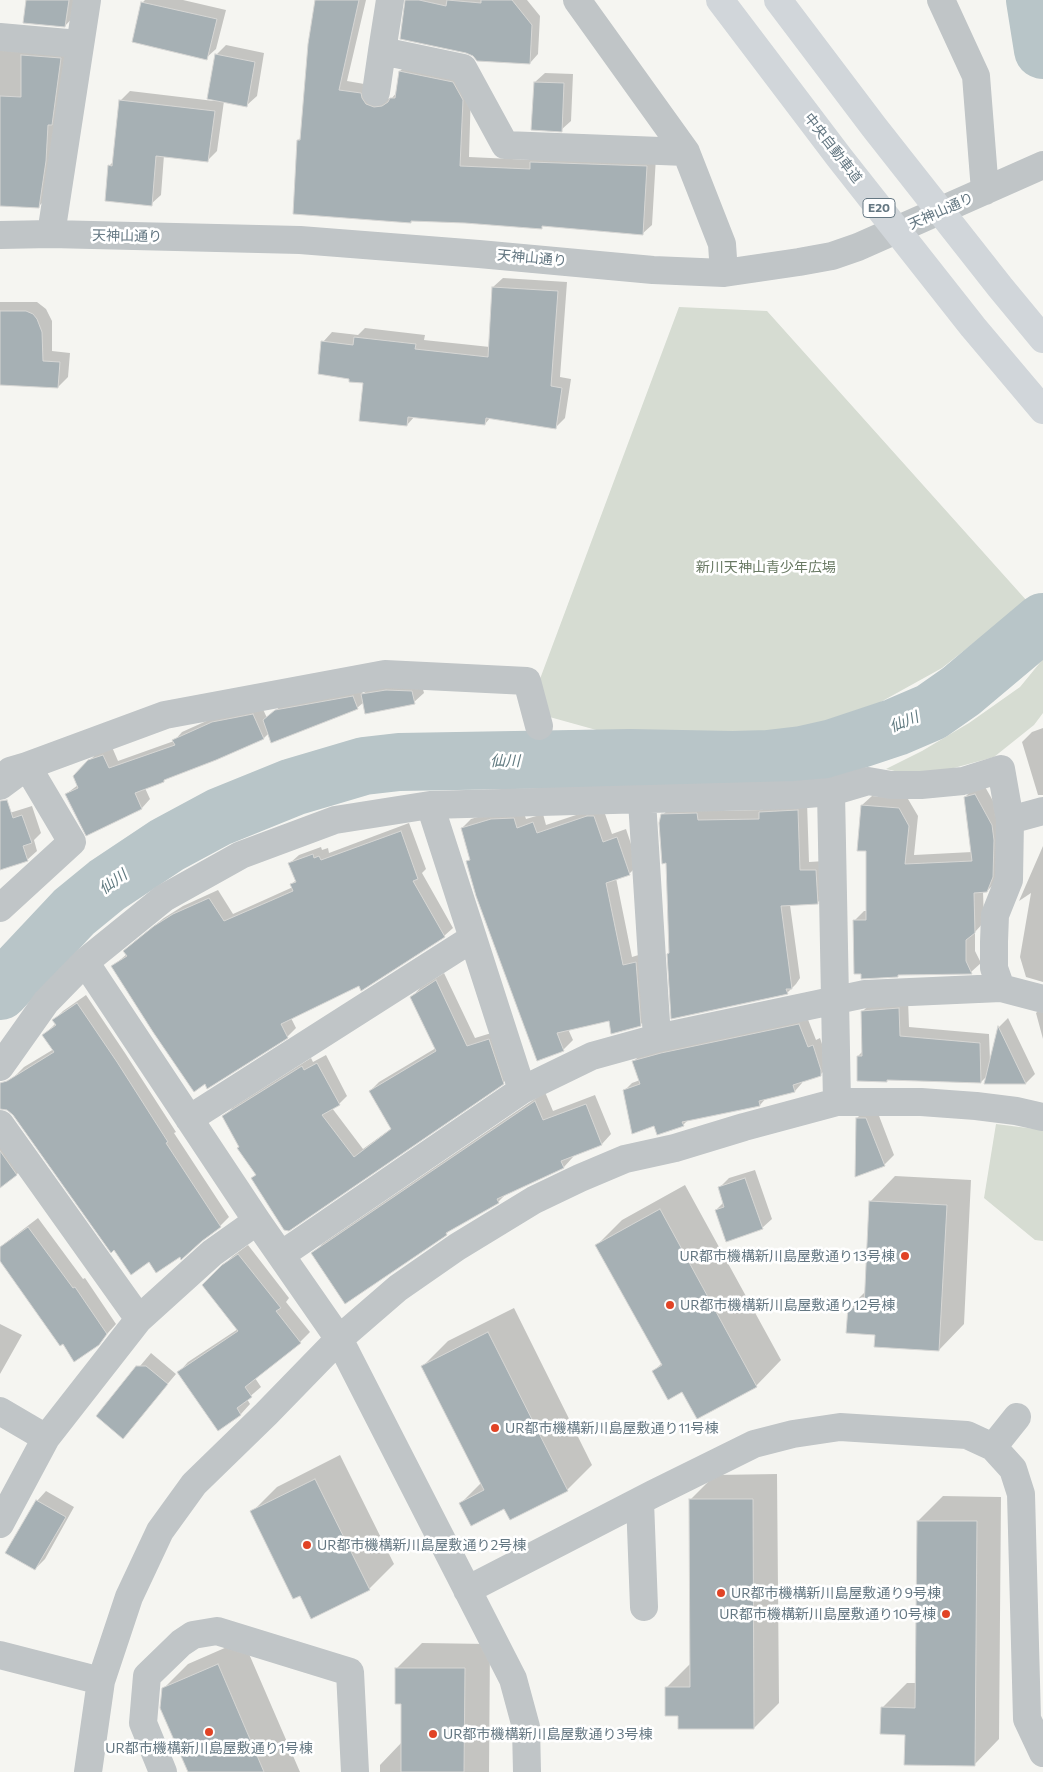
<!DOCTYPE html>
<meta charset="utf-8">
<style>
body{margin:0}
canvas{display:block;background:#f5f5f1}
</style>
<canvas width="1043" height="1772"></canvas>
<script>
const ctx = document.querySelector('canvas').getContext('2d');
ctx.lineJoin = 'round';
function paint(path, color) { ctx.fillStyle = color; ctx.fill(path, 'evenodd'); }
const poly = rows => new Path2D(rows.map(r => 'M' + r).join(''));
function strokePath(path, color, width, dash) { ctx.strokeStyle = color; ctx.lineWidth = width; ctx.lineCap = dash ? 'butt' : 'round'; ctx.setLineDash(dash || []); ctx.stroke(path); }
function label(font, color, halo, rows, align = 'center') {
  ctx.font = font + ' Commissioner,"Noto Sans JP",sans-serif'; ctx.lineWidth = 5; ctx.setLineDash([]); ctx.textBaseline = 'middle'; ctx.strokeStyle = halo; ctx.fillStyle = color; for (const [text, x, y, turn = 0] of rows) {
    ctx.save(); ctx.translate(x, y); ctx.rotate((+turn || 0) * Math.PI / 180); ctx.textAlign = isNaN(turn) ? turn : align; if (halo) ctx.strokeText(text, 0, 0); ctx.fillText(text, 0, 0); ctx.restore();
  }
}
const green = poly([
 [679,307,767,311,1027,601,942,668,812,740,636,741,528,711],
 [1043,659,1043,713,1034,725,994,757,921,777,886,769,922,751,969,723,1020,687],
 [996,1124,1043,1130,1043,1241,1035,1240,984,1198]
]);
const shadow = poly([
 [27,0,78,0,76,14,65,26],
 [145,0,183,0,226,10,216,49,206,58,142,3],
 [317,0,366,0,347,81,370,85,384,99,392,98,397,92,400,71,409,62,462,73,471,90,469,157,533,160,540,153,656,157,652,225,642,234,544,225,541,227,413,220,411,222,298,140,302,137],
 [406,0,527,0,540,16,538,54,530,63],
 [0,45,71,48,49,196,39,206,0,205],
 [226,45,264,53,257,96,247,105,224,101,217,151,208,160,164,155,161,195,151,204,109,166,114,161,120,101,130,91,214,101,216,55],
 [545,73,573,74,571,121,561,130,535,82],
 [503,278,567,282,560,377,571,379,565,418,556,427,490,418,485,424,415,416,407,425,323,342,332,332,358,335,365,328,425,335,424,340,490,347,493,287],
 [0,302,37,302,46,309,52,321,52,351,70,353,68,377,58,387,0,384],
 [421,682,424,693,414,702,364,702,357,708,269,733,264,738,145,788,150,799,142,808,87,834,66,794,78,785,89,761,98,752,112,747,118,761,174,741,182,732,222,714,262,707,267,718,284,703,361,689,363,694,372,685],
 [1043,728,1043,795,1038,795,1022,742,1032,732],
 [984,785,1001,815,997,881,987,891,983,891,984,922,975,932,975,951,981,963,971,972,899,974,854,921,864,911,867,911,867,850,862,805,872,796,908,799,918,816,914,855,972,852,965,797,975,787],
 [807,802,809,862,825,861,826,894,817,903,790,905,800,978,796,984,787,993,670,953,667,861,663,815,672,805,707,811,762,810,769,803],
 [32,806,41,833,34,840,37,851,27,860,0,869,0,816],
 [597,808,603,808,612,834,626,829,638,865,629,874,616,878,632,957,645,953,649,1016,640,1025,610,1020,568,1029,573,1040,564,1049,538,1060,467,862,471,858,462,828,471,819,501,810,523,810,526,819,543,814,546,825],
 [409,823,426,869,422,873,453,928,444,936,360,985,291,1018,296,1028,287,1037,113,966,127,954,134,942,164,918,183,906,218,890,233,914,293,887,292,884,296,880,290,863,299,855,321,847,322,850,328,848,329,853],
 [1043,846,1043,982,1026,977,1020,957,1031,893,1019,901],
 [444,973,475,1038,498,1031,511,1074,503,1083,288,1230,252,1178,257,1174,224,1117,232,1108,311,1058,313,1062,326,1055,347,1096,339,1104,332,1108,363,1149,392,1128,370,1091,379,1082,436,1048,412,997,420,988],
 [86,995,125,1053,176,1132,174,1133,229,1217,220,1226,201,1240,12,1079,24,1067,54,1049,44,1035,56,1023,54,1020,63,1011],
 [908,999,909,1027,989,1034,990,1061,999,1027,1008,1018,1035,1074,1026,1083,986,1082,987,1076,981,1082,888,1079,887,1081,858,1056,863,1051,863,1011,872,1002],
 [1043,1006,1043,1039,1036,1013],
 [807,1017,816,1040,820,1038,828,1062,828,1067,820,1075,802,1081,802,1083,795,1091,767,1097,760,1105,688,1120,683,1125,655,1124,624,1091,632,1083,640,1080,633,1062,641,1054],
 [545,1092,553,1111,595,1095,611,1134,602,1144,573,1155,573,1157,564,1167,508,1192,498,1202,453,1227,446,1234,313,1254,322,1244],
 [867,1108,876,1108,894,1155,884,1165,857,1118],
 [0,1132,26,1165,17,1174,0,1187],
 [755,1170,772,1219,762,1228,716,1210,724,1202,719,1188,729,1178],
 [895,1176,971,1180,964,1324,939,1350,877,1333,849,1308,866,1291,870,1202],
 [685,1185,781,1360,756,1386,683,1390,654,1371,662,1363,597,1245,622,1220],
 [38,1218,83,1279,85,1278,116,1324,98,1344,63,1342,0,1259,0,1247],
 [248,1245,289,1298,286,1302,310,1332,300,1342,255,1378,261,1387,247,1399,250,1404,241,1414,218,1429,179,1372,188,1362,238,1329,203,1285,233,1256],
 [514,1308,592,1465,567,1490,511,1519,504,1507,461,1503,481,1483,423,1366,448,1341],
 [0,1324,22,1335,0,1374],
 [151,1353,176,1374,123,1437,98,1416],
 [340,1455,394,1564,369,1589,252,1512,277,1487],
 [777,1474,779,1703,754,1728,679,1715,666,1688,691,1663,690,1500,715,1475],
 [46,1491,74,1507,45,1559,35,1569,37,1501],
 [943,1496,1001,1497,999,1739,974,1765,906,1733,882,1708,907,1683,916,1683,918,1521],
 [243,1640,300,1772,189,1772,163,1689,188,1664],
 [422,1643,490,1644,489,1772,380,1772,380,1765,402,1742,403,1703,397,1668]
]);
const river = poly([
 [1035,0,1043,50],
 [0,991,74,912,107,885,167,845,219,817,293,787,364,766,399,762,630,758,733,760,768,759,802,755,833,748,896,727,931,712,961,691,1043,622]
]);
const building = poly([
 [26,0,69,0,65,27,23,23,26,0],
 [315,0,359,0,339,90,361,93,362,98,366,104,374,107,382,106,388,102,390,98,395,98,399,71,453,82,463,100,460,166,530,169,530,162,647,166,643,235,542,226,542,229,465,223,411,221,411,223,293,214,297,140,300,140,308,44,315,0],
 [405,0,419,0,446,6,447,0,481,3,481,0,512,0,532,25,530,64,477,61,473,56,466,53,400,39,405,0],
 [141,2,217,19,207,60,132,42,141,2],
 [215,54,255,62,247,107,207,99,215,54],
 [21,55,61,58,52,125,48,125,46,161,39,208,0,206,0,96,21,97,21,55],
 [534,82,564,83,562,132,531,130,534,82],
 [119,100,215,111,208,162,156,156,152,206,105,201,108,165,112,166,119,100],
 [492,287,558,291,551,386,562,388,556,429,486,418,485,425,408,417,407,426,359,421,363,383,349,382,349,379,318,374,321,341,353,345,354,337,416,344,415,349,488,357,492,287],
 [0,311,26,311,33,314,37,319,42,332,43,361,60,362,58,388,0,385,0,311],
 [386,690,412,691,415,704,365,714,361,694,386,690],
 [353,696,358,709,271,743,263,720,275,710,353,696],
 [253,714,264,739,216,760,164,780,164,782,135,793,142,809,86,836,65,794,78,788,73,776,88,760,103,755,109,768,175,745,172,740,212,722,253,714],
 [975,794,992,825,994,840,993,877,987,892,974,893,975,933,966,940,966,961,972,974,898,975,898,977,861,979,861,974,854,974,853,920,866,920,866,851,857,851,861,805,899,808,909,826,905,864,972,861,964,797,975,794],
 [7,800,13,818,22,815,32,843,23,846,28,861,0,870,0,801,7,800],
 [798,810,800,870,816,870,818,904,781,906,792,989,786,989,788,994,671,1019,667,954,669,953,666,863,662,864,659,823,661,814,697,813,698,820,759,819,759,812,798,810],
 [587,816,594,816,603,842,617,837,630,875,606,883,623,965,636,962,641,1026,611,1034,609,1021,557,1033,564,1051,537,1061,476,896,466,861,470,860,461,828,491,819,514,818,517,828,533,822,537,833,587,816],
 [401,831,418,879,413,881,445,937,361,991,359,986,281,1024,288,1038,207,1089,205,1084,194,1092,153,1032,111,966,127,956,123,951,154,926,173,914,209,898,224,921,293,891,290,884,296,882,288,863,313,854,314,858,319,856,321,860,401,831],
 [436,980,467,1046,489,1039,504,1084,289,1231,284,1230,251,1178,256,1175,237,1148,239,1147,222,1116,302,1066,304,1070,317,1063,340,1105,322,1115,354,1157,391,1129,369,1091,436,1051,410,997,436,980],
 [77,1003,117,1062,168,1142,166,1143,221,1227,202,1241,181,1260,180,1257,156,1273,149,1262,131,1275,114,1250,111,1253,13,1115,7,1110,0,1109,0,1083,7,1081,54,1052,42,1035,56,1025,52,1020,77,1003],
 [899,1008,900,1036,980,1043,981,1083,887,1080,887,1082,857,1081,857,1056,862,1056,861,1011,899,1008],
 [799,1024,808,1047,813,1045,821,1070,821,1076,793,1085,795,1092,759,1101,760,1106,682,1122,684,1126,657,1135,654,1126,632,1134,623,1090,640,1084,632,1061,661,1053,799,1024],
 [998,1026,1026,1084,984,1084,998,1026],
 [535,1101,543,1120,586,1104,602,1145,561,1161,564,1168,497,1199,499,1203,446,1233,447,1235,345,1304,311,1253,535,1101],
 [856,1118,866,1118,885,1166,855,1177,856,1118],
 [0,1151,17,1175,0,1188,0,1151],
 [745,1178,763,1229,726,1242,715,1210,724,1207,718,1187,745,1178],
 [869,1201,947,1205,939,1351,874,1347,875,1335,846,1333,848,1307,864,1308,869,1201],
 [660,1209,757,1387,697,1419,682,1392,668,1400,652,1371,662,1365,595,1245,660,1209],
 [28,1227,73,1288,75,1287,107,1334,99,1345,74,1362,63,1344,60,1346,0,1261,0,1247,28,1227],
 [238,1254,281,1308,276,1311,301,1343,245,1387,252,1397,237,1408,241,1415,218,1431,177,1372,238,1331,202,1285,222,1265,238,1254],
 [488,1332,568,1491,510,1520,504,1509,471,1526,459,1503,484,1490,421,1366,488,1332],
 [136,1366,146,1366,168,1384,123,1439,96,1416,136,1366],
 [315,1479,370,1590,311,1619,300,1596,293,1599,250,1511,315,1479],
 [689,1499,753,1499,754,1729,678,1729,678,1716,665,1716,665,1687,690,1687,689,1499],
 [36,1500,66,1517,35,1570,5,1553,36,1500],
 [917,1521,977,1521,975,1766,904,1765,905,1735,880,1734,881,1707,915,1708,917,1521],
 [218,1664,264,1772,188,1772,160,1708,162,1688,218,1664],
 [395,1668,465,1668,464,1772,401,1772,401,1704,395,1704,395,1668]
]);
const minor = poly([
 [577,0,686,152,722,244,724,273],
 [941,0,976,76,985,191],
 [0,37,79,44],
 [382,51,390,0],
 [376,92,382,51,463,68,505,145,686,152],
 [51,234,87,0],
 [0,235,51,234,300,240,479,254,653,270,724,273,799,262,832,256,858,247,1043,165],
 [0,786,27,766,165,715,385,674,527,681,539,726],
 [831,792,837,1102],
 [642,801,657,1038],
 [430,805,522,1090],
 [1010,820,1043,811],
 [0,908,72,842,27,766,10,771],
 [85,962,257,1221,339,1339,513,1679,526,1727,527,1772],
 [0,1067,46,1002,85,962,164,898,241,855,335,820,430,805,795,795,831,792,868,781,891,785,921,785,963,781,1001,769,1010,820,1009,880,995,915,994,942,994,968,1001,988],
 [189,1119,473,938],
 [0,1124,139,1319],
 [281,1255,522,1090,592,1056,657,1038,865,994,1001,988,1043,999],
 [0,1411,46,1438],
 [993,1447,1017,1417],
 [640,1501,644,1607],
 [0,1524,46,1438,139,1319,212,1253,257,1221],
 [467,1590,653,1494,754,1444,793,1434,840,1427,967,1435,993,1447,1013,1469,1021,1494,1027,1719,1043,1753],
 [0,1655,101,1681],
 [88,1772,101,1681,129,1597,160,1531,194,1484,266,1414,339,1339,398,1288,457,1247,534,1200,580,1178,625,1159,675,1148,744,1127,837,1102,921,1102,976,1106,1016,1111,1043,1117],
 [163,1772,143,1723,147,1676,181,1643,193,1635,217,1631,350,1672,355,1772]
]);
const highway = poly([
 [720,0,839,157,973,327,1043,410],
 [778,0,874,127,1000,287,1043,339]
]);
const markers = [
 [905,1256,5,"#e14325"],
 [670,1305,5,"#e14325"],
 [495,1428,5,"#e14325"],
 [307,1545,5,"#e14325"],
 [721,1593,5,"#e14325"],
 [946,1614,5,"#e14325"],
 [209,1732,5,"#e14325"],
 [433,1734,5,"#e14325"]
];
const shields = [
 [879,208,32]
];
const shieldNames = [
 ["E20",879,208]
];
const streetNames = [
 ["中央自動車道",833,148,52],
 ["天神山通り",941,211,-24],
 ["天神山通り",127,236,1],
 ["天神山通り",532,258,5]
];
const parkNames = [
 ["新川天神山青少年広場",766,567]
];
const poiNames = [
 ["UR都市機構新川島屋敷通り13号棟",895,1256,"right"],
 ["UR都市機構新川島屋敷通り12号棟",680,1305],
 ["UR都市機構新川島屋敷通り11号棟",505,1428],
 ["UR都市機構新川島屋敷通り2号棟",317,1545],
 ["UR都市機構新川島屋敷通り9号棟",731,1593],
 ["UR都市機構新川島屋敷通り10号棟",936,1614,"right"],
 ["UR都市機構新川島屋敷通り3号棟",443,1734],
 ["UR都市機構新川島屋敷通り1号棟",209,1748,"center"]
];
const waterNames = [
 ["仙川",904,722,-22],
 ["仙川",505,761],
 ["仙川",113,882,-36]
];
paint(green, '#d6dcd2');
paint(shadow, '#0003');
strokePath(river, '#b8c5c8', 58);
paint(building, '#a6b0b4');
strokePath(building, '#d6d6d4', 1);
strokePath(minor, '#c0c5c7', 28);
strokePath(highway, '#d1d6da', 28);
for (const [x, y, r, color] of markers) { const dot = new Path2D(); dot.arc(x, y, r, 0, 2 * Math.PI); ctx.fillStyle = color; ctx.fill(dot); strokePath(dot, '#fff', 2); }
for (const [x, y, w] of shields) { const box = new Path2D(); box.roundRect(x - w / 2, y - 9.5, w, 19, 4); ctx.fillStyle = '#fff'; ctx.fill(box); strokePath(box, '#647782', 1); }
label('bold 12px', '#647782', null, shieldNames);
label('14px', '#647782', '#fff', streetNames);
label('14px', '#697963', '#fff', parkNames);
label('14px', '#647782', '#fff', poiNames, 'left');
label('italic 15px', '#5f797f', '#fff', waterNames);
</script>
